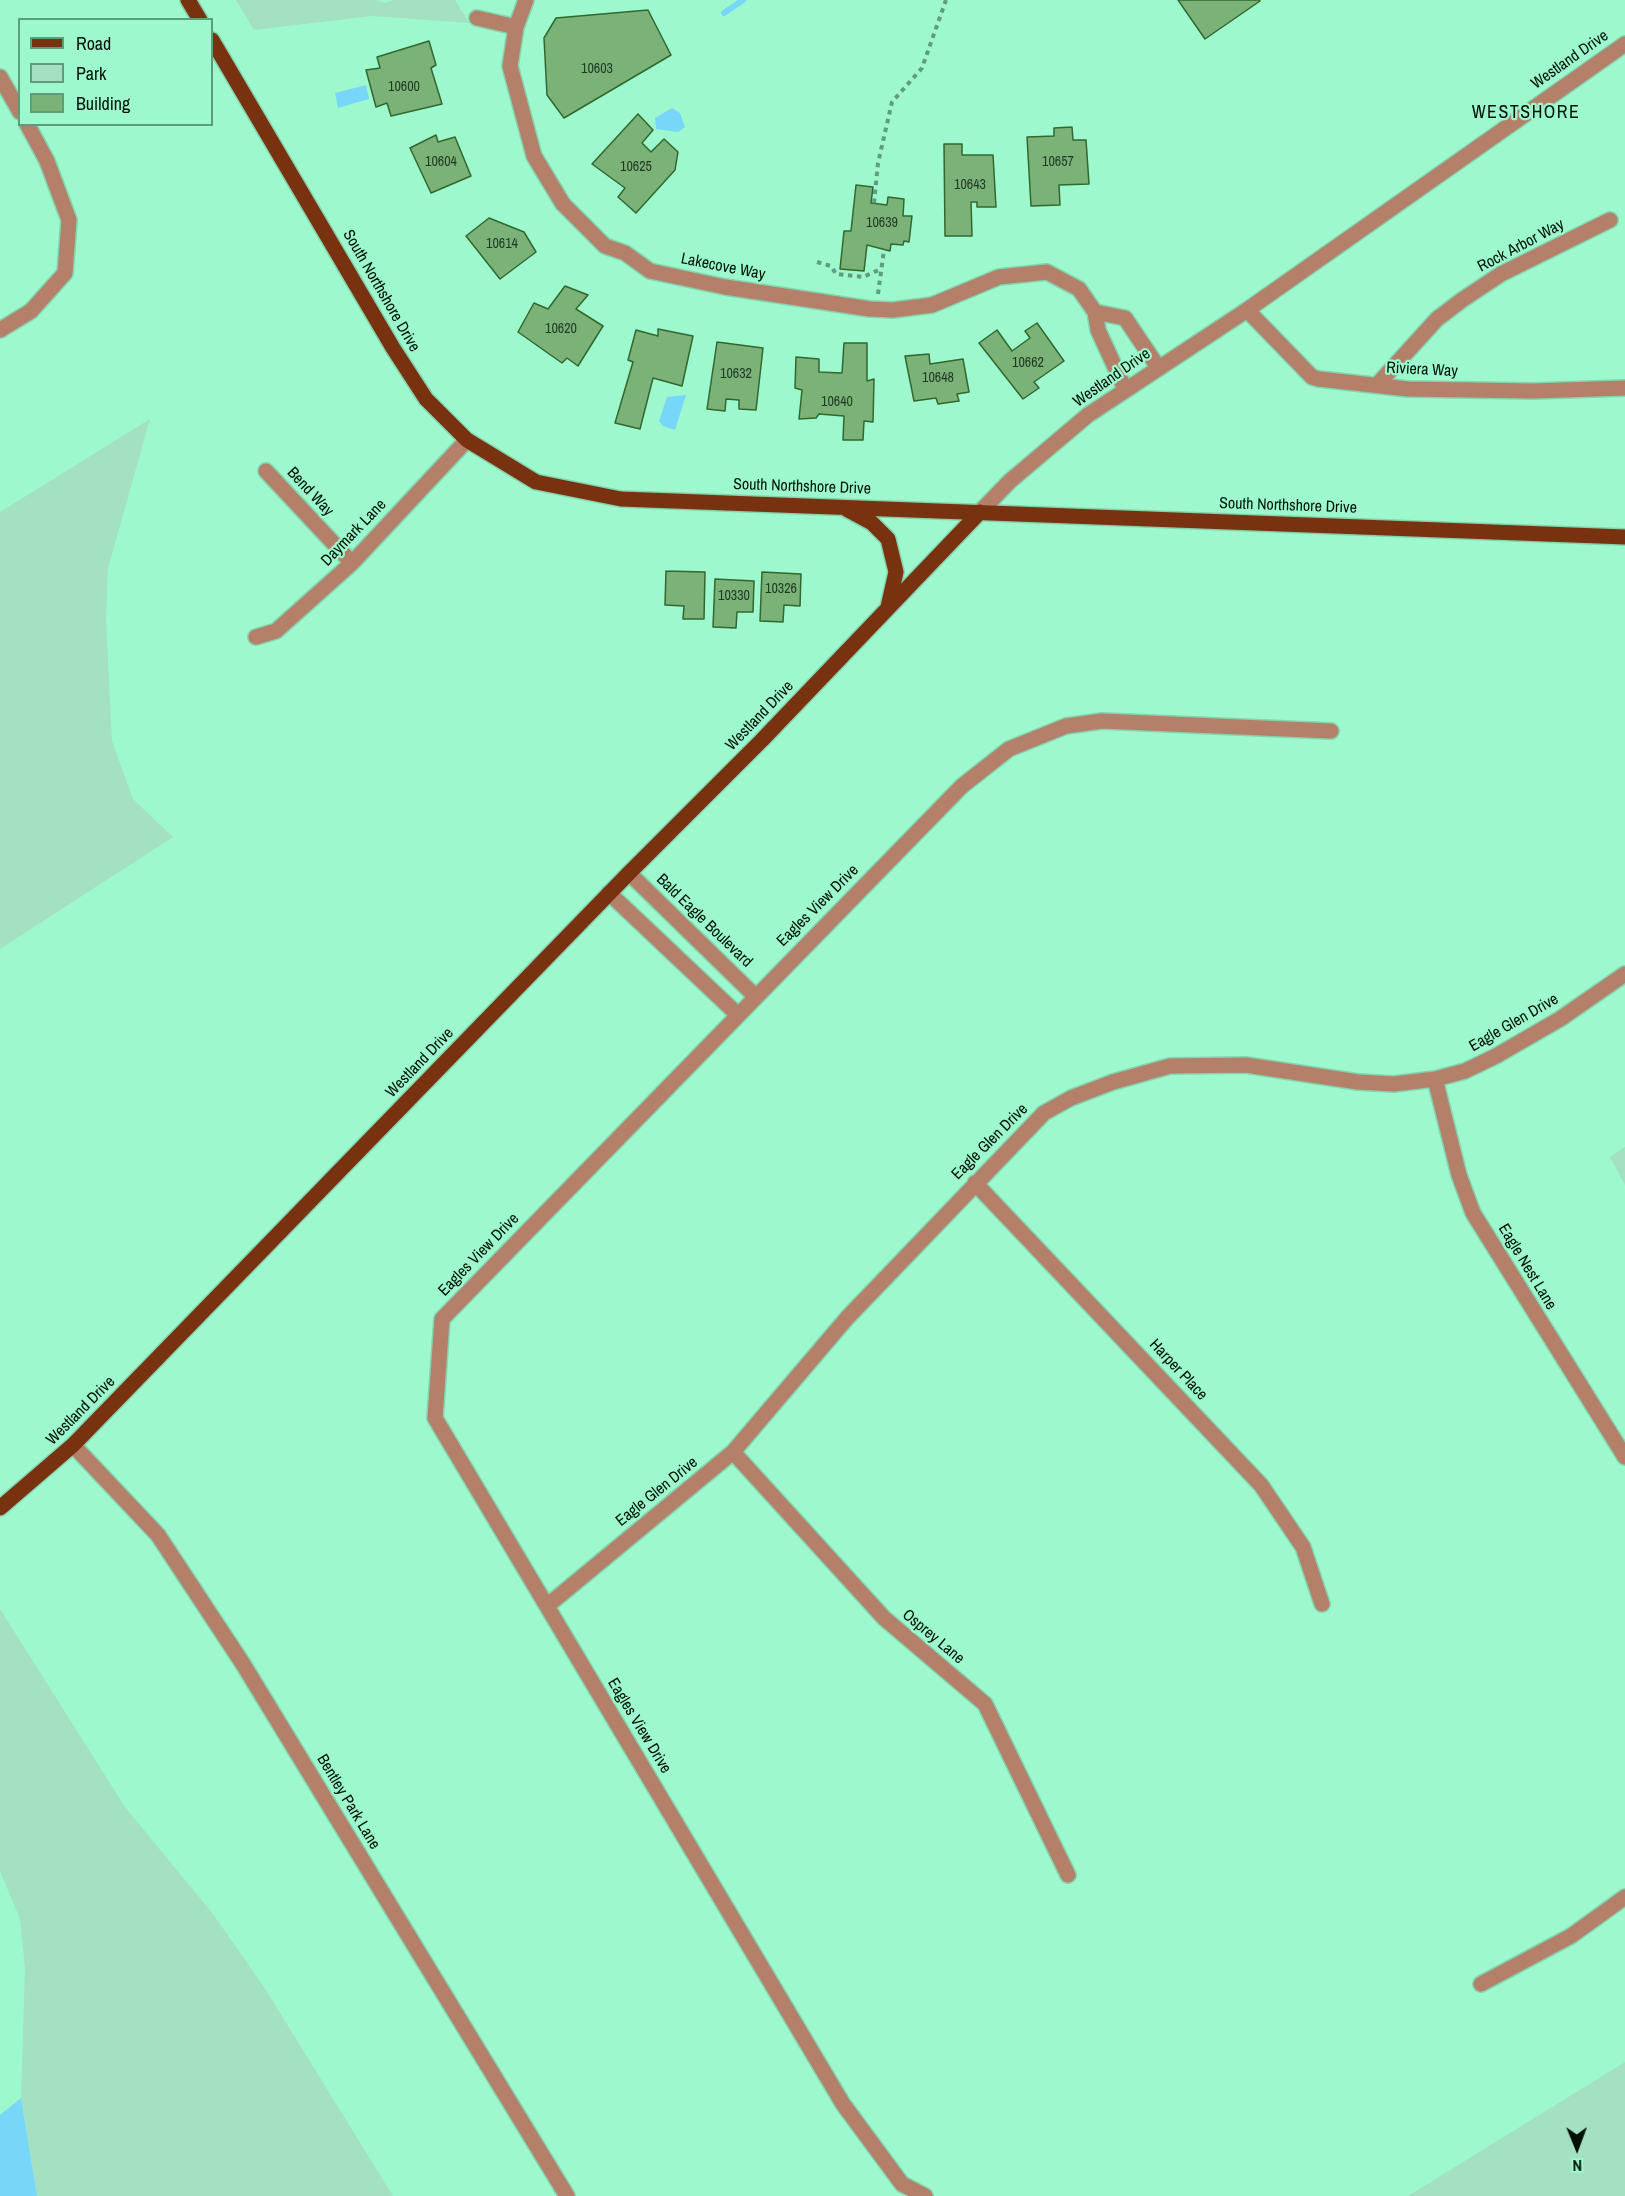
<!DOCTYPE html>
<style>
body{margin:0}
#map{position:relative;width:1625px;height:2196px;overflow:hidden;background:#9df8ce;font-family:"Archivo Narrow",sans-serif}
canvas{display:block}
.legend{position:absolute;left:18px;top:18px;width:195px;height:108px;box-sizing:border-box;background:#9df8ce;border:2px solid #5e9c7e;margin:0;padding:8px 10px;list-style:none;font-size:18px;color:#001207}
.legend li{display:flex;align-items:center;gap:12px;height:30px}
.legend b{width:30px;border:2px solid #5e9c7e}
.north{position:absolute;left:1547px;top:2118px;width:60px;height:60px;-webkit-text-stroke:4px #9df8ce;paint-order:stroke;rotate:179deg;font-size:16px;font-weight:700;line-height:24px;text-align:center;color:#001207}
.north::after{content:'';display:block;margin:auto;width:21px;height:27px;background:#001207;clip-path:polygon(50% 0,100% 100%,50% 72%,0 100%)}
</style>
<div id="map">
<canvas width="1625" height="2196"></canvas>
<ul class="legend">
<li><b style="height:8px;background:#79320f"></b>Road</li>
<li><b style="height:16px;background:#a4e1c3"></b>Park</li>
<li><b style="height:16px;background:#7bb278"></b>Building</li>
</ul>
<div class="north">N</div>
</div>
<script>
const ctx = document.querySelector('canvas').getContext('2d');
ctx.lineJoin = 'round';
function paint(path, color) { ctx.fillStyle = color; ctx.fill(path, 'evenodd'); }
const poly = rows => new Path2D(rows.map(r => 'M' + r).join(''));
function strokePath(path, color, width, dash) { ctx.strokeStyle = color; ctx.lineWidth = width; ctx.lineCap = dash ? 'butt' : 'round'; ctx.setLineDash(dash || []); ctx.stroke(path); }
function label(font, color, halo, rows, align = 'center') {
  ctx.font = font + ' "Archivo Narrow",sans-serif'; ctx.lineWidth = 4.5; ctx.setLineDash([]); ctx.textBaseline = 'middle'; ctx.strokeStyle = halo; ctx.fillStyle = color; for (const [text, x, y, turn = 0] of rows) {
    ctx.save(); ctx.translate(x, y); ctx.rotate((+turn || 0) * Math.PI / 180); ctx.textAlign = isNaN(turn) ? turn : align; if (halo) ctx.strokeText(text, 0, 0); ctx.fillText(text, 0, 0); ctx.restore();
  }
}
const green = poly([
 [236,0,377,0,385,3,393,0,455,0,469,23,372,16,254,30],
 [150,419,108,568,106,619,112,741,133,799,173,837,0,949,0,512],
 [1625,1147,1625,1185,1610,1157],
 [0,1609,125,1807,213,1914,264,1987,393,2196,37,2196,21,2098,25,1968,20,1919,0,1871],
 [1625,2062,1625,2196,1408,2196]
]);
const water = poly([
 [366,85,369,99,338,108,335,93],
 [672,108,680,113,685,127,678,132,656,129,655,118],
 [686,395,675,430,663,426,659,421,667,397],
 [21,2098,37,2196,0,2196,0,2115]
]);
const stream = poly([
 [724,13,743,0]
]);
const building = poly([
 [1178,0,1259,0,1260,1,1205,39,1178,0],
 [648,10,671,55,564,118,547,95,544,38,556,18,648,10],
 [429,41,436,65,431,68,442,104,391,116,387,103,376,107,366,70,380,68,377,57,429,41],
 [638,114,653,130,642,143,651,152,664,139,678,152,675,170,636,213,618,197,625,188,592,164,638,114],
 [1072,127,1073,140,1086,140,1089,184,1059,185,1060,205,1031,206,1027,137,1054,136,1054,128,1072,127],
 [436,135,438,142,455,137,471,176,431,193,410,148,436,135],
 [944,144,962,144,962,155,993,155,996,207,977,207,977,202,971,202,972,236,945,236,944,144],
 [856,185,873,187,871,203,887,205,888,197,904,199,903,216,912,216,909,242,904,241,903,245,891,244,890,251,867,245,864,271,840,269,844,231,851,231,856,185],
 [489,218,524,232,536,252,500,279,466,236,489,218],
 [565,286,588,295,576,309,603,326,578,366,567,358,562,363,518,332,534,303,548,309,565,286],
 [1037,323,1064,361,1034,382,1039,388,1023,399,979,343,997,330,1012,351,1030,338,1025,331,1037,323],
 [658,329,693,336,682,386,653,378,640,429,615,423,633,362,628,360,636,330,658,336,658,329],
 [717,342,763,348,756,410,739,409,739,400,726,399,725,411,707,409,717,342],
 [844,343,867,343,867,381,874,379,873,422,864,421,863,440,843,440,844,416,819,414,816,418,799,419,802,390,795,388,796,357,819,359,819,372,842,373,844,343],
 [929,354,930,364,963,359,969,392,957,394,959,401,938,404,936,398,914,401,905,356,929,354],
 [666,571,705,572,704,619,683,619,684,606,665,605,666,571],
 [762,572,801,574,800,606,784,605,783,622,760,621,762,572],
 [715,579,754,581,753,612,737,612,736,628,713,627,715,579]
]);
const path = poly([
 [874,203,878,163,892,102,922,68,946,0],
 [817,262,831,266,836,274,863,277,881,269],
 [878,294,884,250]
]);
const minor = poly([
 [526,0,516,27,510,66,534,156,563,204,605,246,625,253,650,271,725,287,870,309,893,310,932,305,999,277,1047,272,1079,289,1095,312,1098,330,1125,389],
 [477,18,516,27],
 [0,77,20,112],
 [1247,310,1312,377,1319,379,1408,389,1533,391,1625,388],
 [1095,312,1125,318,1158,367],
 [0,330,31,311,65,273,69,220,47,161,27,124],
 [1377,385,1437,319,1462,300,1501,274,1610,220],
 [266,471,352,563],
 [980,512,1010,481,1088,415,1247,310,1625,44],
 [256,637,276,631,352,563,467,440],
 [629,873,755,996],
 [609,893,737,1014],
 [1435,1079,1459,1175,1473,1213,1625,1457],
 [975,1183,1261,1485,1303,1547,1322,1604],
 [73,1445,158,1535,243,1664,567,2196],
 [733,1452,884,1618,985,1704,1068,1875],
 [547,1606,733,1452,847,1318,1044,1113,1071,1098,1113,1082,1170,1066,1246,1065,1358,1082,1394,1084,1435,1079,1465,1071,1496,1056,1560,1019,1625,974],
 [1481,1984,1571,1936,1625,1897],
 [925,2196,902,2184,843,2104,435,1418,442,1319,962,786,1009,749,1066,726,1102,721,1331,731]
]);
const major = poly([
 [188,0,200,20],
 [212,40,393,348,426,399,467,440,536,482,621,499,1625,537],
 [846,509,872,523,888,539,896,572,888,607],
 [0,1508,73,1445,629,873,762,740,980,512]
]);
const numberNames = [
 ["10603",597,69],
 ["10600",404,87],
 ["10604",441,162],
 ["10657",1058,162],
 ["10625",636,167],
 ["10643",970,185],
 ["10639",882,223],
 ["10614",502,244],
 ["10620",561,329],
 ["10662",1028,363],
 ["10632",736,374],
 ["10648",938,378],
 ["10640",837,402],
 ["10326",781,589],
 ["10330",734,596]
];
const streetNames = [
 ["Westland Drive",1570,60,-35],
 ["Rock Arbor Way",1521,246,-28],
 ["Lakecove Way",723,267,11],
 ["South Northshore Drive",381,291,60],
 ["Riviera Way",1422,370,3],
 ["Westland Drive",1112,378,-35],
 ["South Northshore Drive",802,487,2],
 ["Bend Way",310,492,47],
 ["South Northshore Drive",1288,506,2],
 ["Daymark Lane",354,533,-46],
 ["Westland Drive",760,716,-46],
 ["Eagles View Drive",818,906,-45],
 ["Bald Eagle Boulevard",704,921,44],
 ["Eagle Glen Drive",1514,1023,-30],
 ["Westland Drive",420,1063,-46],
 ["Eagle Glen Drive",990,1142,-45],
 ["Eagles View Drive",479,1255,-46],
 ["Eagle Nest Lane",1527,1267,59],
 ["Harper Place",1178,1370,47],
 ["Westland Drive",81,1411,-45],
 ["Eagle Glen Drive",657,1492,-39],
 ["Osprey Lane",933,1637,40],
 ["Eagles View Drive",639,1726,59],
 ["Bentley Park Lane",348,1802,59]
];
const neighbourhoodNames = [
 ["WESTSHORE",1526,113]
];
paint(green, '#a4e1c3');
paint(water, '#78d7f8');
strokePath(stream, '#78d7f8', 6);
paint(building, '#7bb278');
strokePath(building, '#31682f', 1.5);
strokePath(minor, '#84d3ae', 18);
strokePath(major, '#84d3ae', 18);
strokePath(path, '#5f9d7f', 4, [4.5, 4.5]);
strokePath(minor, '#b4806a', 15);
strokePath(major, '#79320f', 15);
label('14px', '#1f3a23', null, numberNames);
label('16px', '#001207', '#9df8ce', streetNames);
ctx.letterSpacing = '1.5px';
label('18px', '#001207', '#9df8ce', neighbourhoodNames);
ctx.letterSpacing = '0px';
</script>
